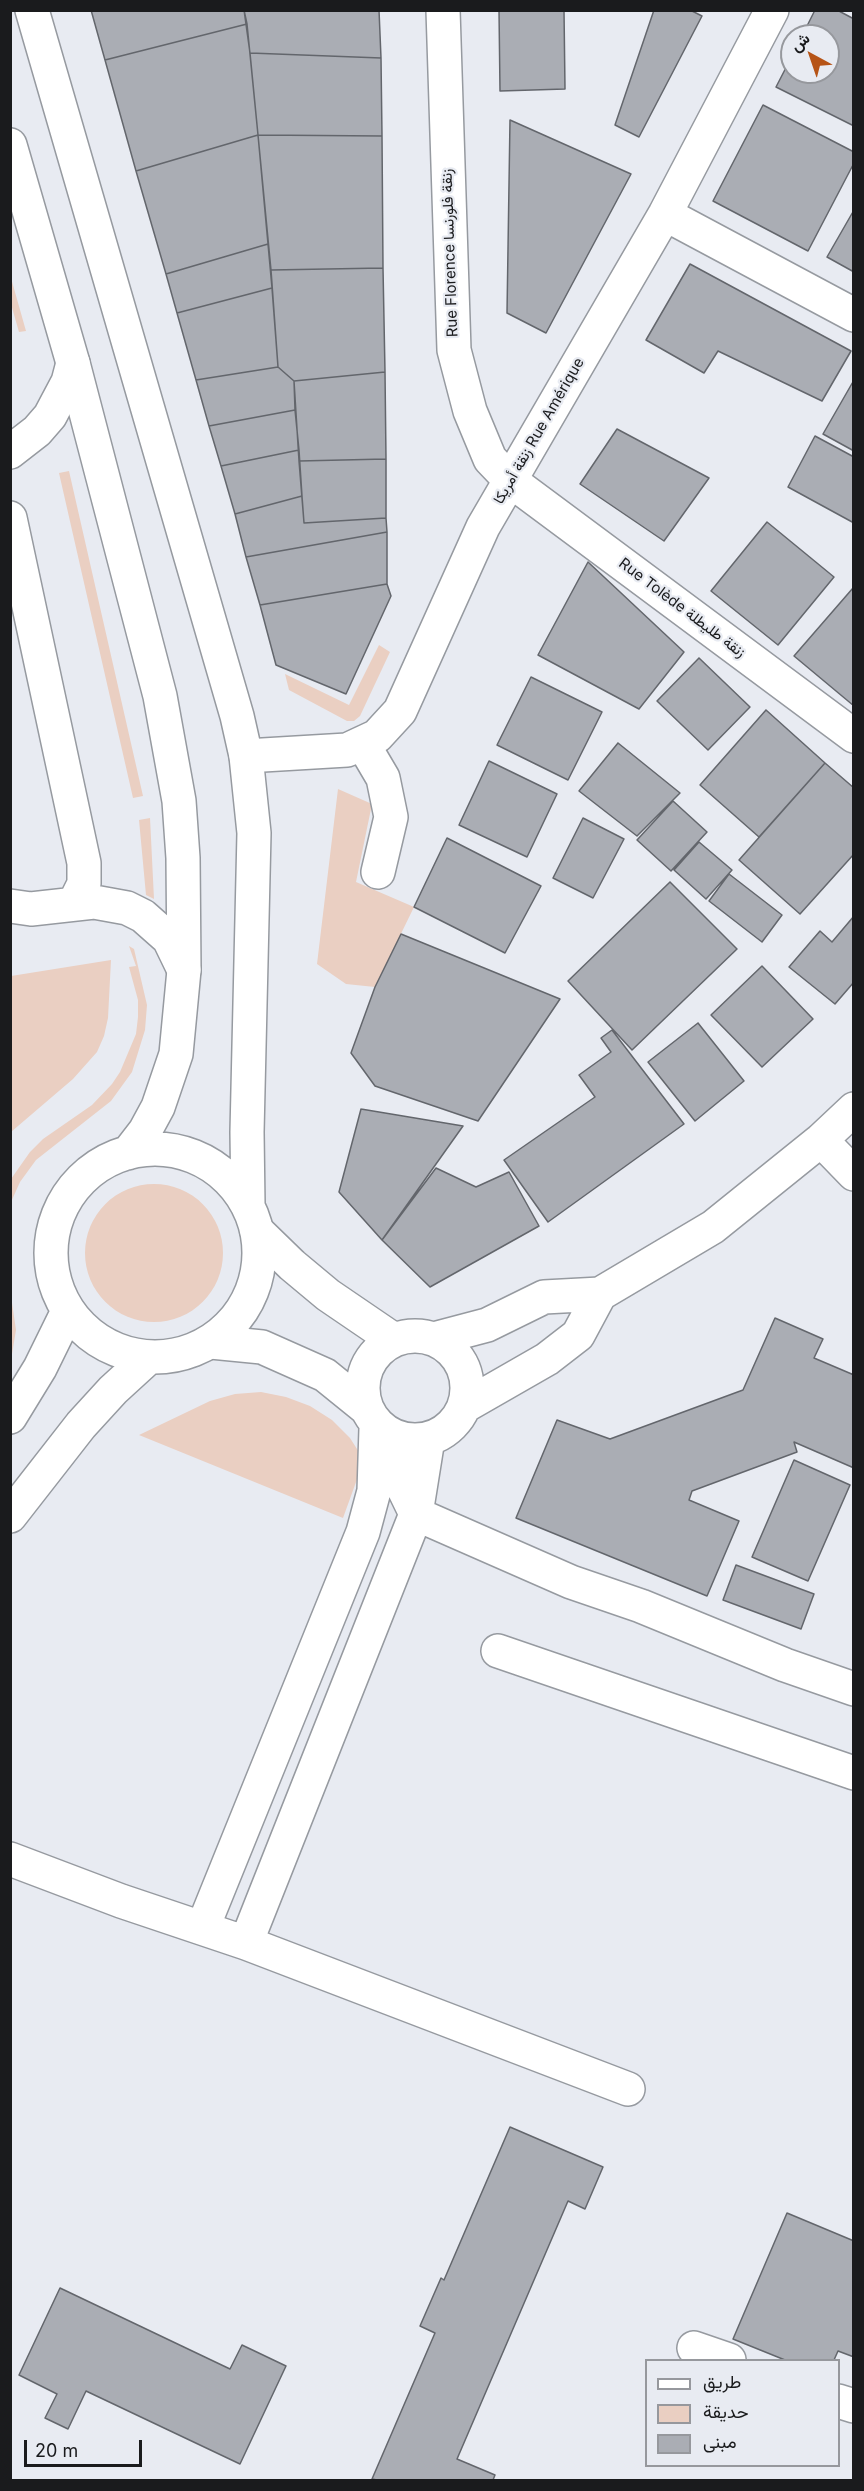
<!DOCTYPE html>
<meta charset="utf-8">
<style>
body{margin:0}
#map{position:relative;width:864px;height:2491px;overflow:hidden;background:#e8ebf2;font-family:Inter,Vazirmatn,sans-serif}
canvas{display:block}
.frame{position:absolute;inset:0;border:12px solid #1a1b1d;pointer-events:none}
.legend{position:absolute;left:645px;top:2359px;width:195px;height:108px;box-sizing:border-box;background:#e8ebf2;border:2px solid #96989d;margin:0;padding:8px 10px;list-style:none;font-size:18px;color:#1a1b1d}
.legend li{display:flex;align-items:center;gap:12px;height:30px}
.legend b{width:30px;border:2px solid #96989d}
.north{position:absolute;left:780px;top:24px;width:60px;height:60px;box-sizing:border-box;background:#e8ebf2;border:2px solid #96989d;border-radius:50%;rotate:320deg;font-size:16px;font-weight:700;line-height:24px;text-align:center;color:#1a1b1d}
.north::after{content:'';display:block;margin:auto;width:21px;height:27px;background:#b65417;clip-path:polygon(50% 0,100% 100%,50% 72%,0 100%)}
.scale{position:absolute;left:24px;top:2440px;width:118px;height:27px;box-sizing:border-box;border:3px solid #1a1b1d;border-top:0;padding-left:8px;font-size:18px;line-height:21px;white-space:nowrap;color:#1a1b1d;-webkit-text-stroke:4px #e8ebf2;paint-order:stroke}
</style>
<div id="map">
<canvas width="864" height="2491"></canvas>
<div class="frame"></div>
<ul class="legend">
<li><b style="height:8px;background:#fff"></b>طريق</li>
<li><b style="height:16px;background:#eacfc2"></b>حديقة</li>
<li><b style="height:16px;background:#aaadb4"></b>مبنى</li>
</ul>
<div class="north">ش</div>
<div class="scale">20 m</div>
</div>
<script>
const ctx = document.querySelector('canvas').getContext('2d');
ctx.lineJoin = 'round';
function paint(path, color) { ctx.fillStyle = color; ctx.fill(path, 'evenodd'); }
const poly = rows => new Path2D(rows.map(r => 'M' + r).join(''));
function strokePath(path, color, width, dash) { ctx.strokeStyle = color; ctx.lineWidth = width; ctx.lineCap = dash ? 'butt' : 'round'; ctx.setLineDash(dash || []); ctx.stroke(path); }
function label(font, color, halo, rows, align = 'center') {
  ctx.font = font + ' Inter,Vazirmatn,sans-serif'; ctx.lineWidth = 4.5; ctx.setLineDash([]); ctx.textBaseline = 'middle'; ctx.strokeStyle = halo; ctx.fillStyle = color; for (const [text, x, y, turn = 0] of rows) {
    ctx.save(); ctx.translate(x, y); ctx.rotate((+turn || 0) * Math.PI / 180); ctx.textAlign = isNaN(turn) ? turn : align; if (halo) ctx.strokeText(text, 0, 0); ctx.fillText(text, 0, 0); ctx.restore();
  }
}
const green = poly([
 [10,278,11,278,26,331,19,332,11,304],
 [69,471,143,796,133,798,59,473],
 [379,645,390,652,360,716,354,721,347,721,289,690,285,674,349,705],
 [338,789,372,804,356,882,414,907,375,987,346,984,317,964],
 [150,818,154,899,146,895,139,820],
 [129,946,134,949,147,1005,145,1030,132,1072,111,1101,36,1160,20,1182,11,1202,11,1179,30,1152,43,1139,92,1105,112,1084,120,1072,136,1034,138,1017,138,1000,129,967,136,966],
 [111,960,108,1018,104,1036,97,1052,73,1079,11,1132,11,976],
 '85 1253a69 69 0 1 1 138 0a69 69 0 1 1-138 0Z',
 [11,1296,16,1330,11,1360,10,1360],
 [261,1392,286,1397,310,1406,332,1420,350,1438,364,1460,343,1518,139,1435,210,1401,235,1394]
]);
const building = poly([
 [91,10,244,10,247,24,105,60,91,10],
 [244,10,379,10,381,58,250,53,244,10],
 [499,10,564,10,565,89,500,91,499,10],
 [654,10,690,10,702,16,639,137,615,125,654,10],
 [815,10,837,10,854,19,854,126,776,87,792,56,792,72,828,72,828,36,802,36,815,10],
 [247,24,258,135,136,171,105,60,247,24],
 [250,53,381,58,382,136,258,135,250,53],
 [763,105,854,152,854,163,808,251,713,201,763,105],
 [510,120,631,174,546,333,507,313,510,120],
 [258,135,382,136,383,268,271,270,258,135],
 [258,135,268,244,166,274,136,171,258,135],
 [854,210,854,272,827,257,854,210],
 [268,244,272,288,177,313,166,274,268,244],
 [690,264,851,351,822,401,718,351,704,373,646,340,690,264],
 [383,268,385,372,294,381,278,367,271,270,383,268],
 [272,288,278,367,196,380,177,313,272,288],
 [278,367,294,381,295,410,209,426,196,380,278,367],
 [385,372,386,459,299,461,294,381,385,372],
 [854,380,854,451,823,434,854,380],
 [295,410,299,450,221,466,209,426,295,410],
 [617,429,709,478,664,541,580,484,617,429],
 [815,436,854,457,854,523,788,487,815,436],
 [299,450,302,496,235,514,221,466,299,450],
 [386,459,386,518,304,523,299,461,386,459],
 [302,496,304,523,386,518,387,532,246,557,235,514,302,496],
 [767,522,834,577,778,645,711,591,767,522],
 [387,532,387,584,260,605,246,557,387,532],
 [588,562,684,652,639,709,538,655,588,562],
 [387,584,391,596,346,694,276,665,260,605,387,584],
 [853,588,854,589,854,706,794,656,853,588],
 [699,658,750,707,708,750,657,701,699,658],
 [531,677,602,712,568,780,497,745,531,677],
 [766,710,825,763,759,837,700,785,766,710],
 [618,743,680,793,637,836,579,791,618,743],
 [489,761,557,794,527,857,459,825,489,761],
 [825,763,854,788,854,854,800,914,739,860,825,763],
 [673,801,707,832,671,871,637,840,673,801],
 [583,818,624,839,593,898,553,878,583,818],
 [447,838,541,886,505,953,414,907,447,838],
 [699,842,732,870,706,899,674,870,699,842],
 [729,874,782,915,762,942,709,901,729,874],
 [670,882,737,949,632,1050,568,981,670,882],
 [854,916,854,982,835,1004,789,967,820,931,832,942,854,916],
 [401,934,560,999,478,1121,375,1086,351,1053,375,987,401,934],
 [762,966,813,1019,762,1067,711,1015,762,966],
 [698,1023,744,1081,695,1121,648,1062,698,1023],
 [612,1030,684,1124,548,1222,504,1160,595,1097,579,1075,611,1052,601,1038,612,1030],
 [361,1109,463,1126,382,1240,339,1192,361,1109],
 [436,1168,476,1187,509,1172,539,1226,430,1287,382,1240,436,1168],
 [775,1318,823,1339,814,1358,854,1375,854,1468,794,1442,797,1452,692,1491,689,1500,739,1521,707,1596,516,1518,557,1420,610,1439,743,1390,775,1318],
 [794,1460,850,1485,808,1581,752,1557,794,1460],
 [736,1565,814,1594,801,1629,723,1600,736,1565],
 [510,2127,603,2167,585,2209,568,2201,457,2459,495,2475,493,2480,377,2480,372,2479,435,2333,420,2326,441,2278,444,2280,510,2127],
 [787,2213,854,2241,854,2357,838,2351,834,2360,785,2360,733,2339,787,2213],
 [60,2288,230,2369,242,2345,286,2366,240,2464,86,2391,68,2429,45,2418,57,2394,19,2375,60,2288]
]);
const minor = poly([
 [443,10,454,350,470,411,490,459,511,481,854,736],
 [665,214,854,315],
 [10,452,37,431,50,416,68,382,73,363],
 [10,518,84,863,84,884,74,904],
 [363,744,383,778,391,817,378,872],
 [246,756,347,750,377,736,400,711,483,527,665,214,772,10],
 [10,906,31,909,94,902,127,908,143,916,169,939,184,970],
 [821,1140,854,1174],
 [257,1231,292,1265,328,1295,394,1340],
 '363 1388a52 52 0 1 1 104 0a52 52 0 1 1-104 0Z',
 [434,1339,487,1325,544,1297,600,1294,713,1227,821,1140,854,1109],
 [211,1342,262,1347,325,1375,367,1409],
 [465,1406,547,1359,578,1335,600,1294],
 [390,1435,400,1481,416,1514,571,1582,641,1606,785,1665,854,1689],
 [498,1651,854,1773],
 [10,1859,121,1901,246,1943,628,2089],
 [203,1927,363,1532,374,1491,376,1428],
 [246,1943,416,1514,428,1439],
 [694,2348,729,2360],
 [838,2401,854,2406]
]);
const major = poly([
 [32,10,237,716,246,756,254,833,247,1132,248,1205],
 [10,145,73,363,160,696,179,801,183,858,184,970,176,1054,158,1107,145,1131,128,1153],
 '51 1253a104 104 0 1 1 208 0a104 104 0 1 1-208 0Z',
 [10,1417,40,1368,68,1311],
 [10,1516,81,1425,113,1390,148,1358]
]);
const streetNames = [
 ["Rue Florence زنقة فلورنسا",450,253,-92],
 ["زنقة أمريكا Rue Amérique",539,431,-60],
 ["Rue Tolède زنقة طليطلة",682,608,37]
];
paint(green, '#eacfc2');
paint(building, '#aaadb4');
strokePath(building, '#63666c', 1.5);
strokePath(minor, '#969aa0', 36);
strokePath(major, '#969aa0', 36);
strokePath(minor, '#fff', 33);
strokePath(major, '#fff', 33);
label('15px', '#1a1b1d', '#e8ebf2', streetNames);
</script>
